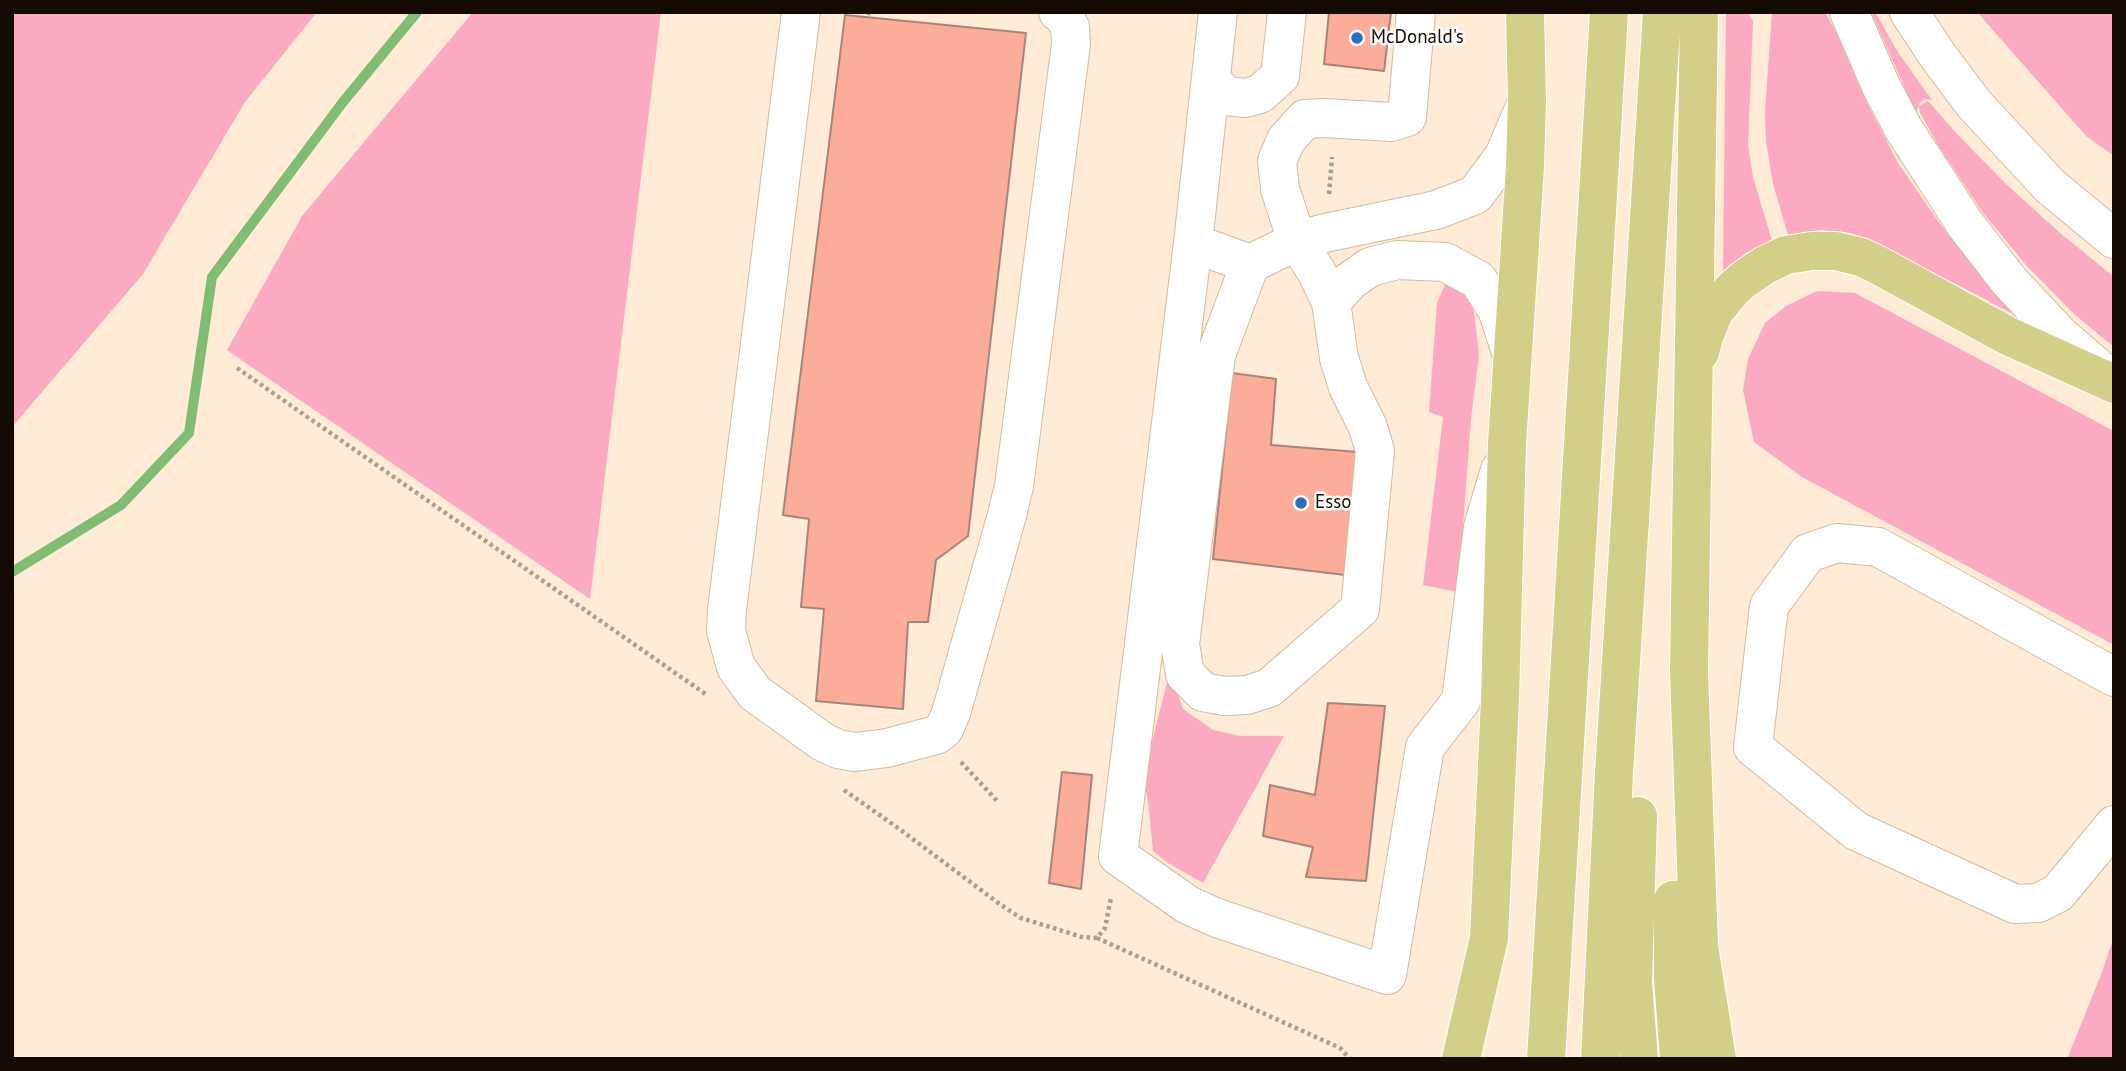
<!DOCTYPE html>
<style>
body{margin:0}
#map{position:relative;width:2126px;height:1071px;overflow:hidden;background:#ffebd6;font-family:"PT Sans",sans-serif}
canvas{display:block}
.frame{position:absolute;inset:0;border:14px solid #140c04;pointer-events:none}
</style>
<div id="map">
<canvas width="2126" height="1071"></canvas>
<div class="frame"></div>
</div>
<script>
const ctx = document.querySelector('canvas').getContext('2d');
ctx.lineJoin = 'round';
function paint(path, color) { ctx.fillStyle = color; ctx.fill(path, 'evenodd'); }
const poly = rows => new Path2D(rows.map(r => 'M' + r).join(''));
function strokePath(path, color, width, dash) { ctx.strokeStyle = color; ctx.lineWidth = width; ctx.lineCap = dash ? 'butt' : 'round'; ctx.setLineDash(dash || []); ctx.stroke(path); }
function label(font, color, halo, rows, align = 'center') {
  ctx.font = font + ' "PT Sans",sans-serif'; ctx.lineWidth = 5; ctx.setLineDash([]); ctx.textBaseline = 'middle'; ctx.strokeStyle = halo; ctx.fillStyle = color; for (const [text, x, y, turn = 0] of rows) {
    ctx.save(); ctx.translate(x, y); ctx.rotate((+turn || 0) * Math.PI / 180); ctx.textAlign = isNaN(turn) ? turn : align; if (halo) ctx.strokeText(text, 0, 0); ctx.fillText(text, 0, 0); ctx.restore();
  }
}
const green = poly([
 [12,12,317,12,245,102,143,274,12,427],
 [473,12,661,12,590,599,227,350,302,216],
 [1726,12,1747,12,1753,21,1748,145,1753,177,1772,241,1746,253,1723,271],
 [1772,12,1825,12,1837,34,1864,97,1898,163,1943,228,2013,314,1871,240,1850,233,1821,230,1788,235,1773,184,1766,142,1765,111],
 [1871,12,1875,12,1899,54,1932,100,1926,99,1920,102,1916,113],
 [1977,12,2114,12,2114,156,2086,136],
 [1928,101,1958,135,2006,184,2059,232,2114,277,2114,347,2075,315,2027,266,1983,213,1938,145,1920,113,1919,106],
 [1447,280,1466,294,1474,312,1479,355,1471,419,1458,592,1423,585,1443,417,1429,412,1437,303],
 [1817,291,1855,293,2114,431,2114,645,1802,477,1754,442,1743,390,1748,359,1765,323,1786,306],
 [1170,671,1183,709,1213,730,1241,736,1284,736,1203,883,1168,863,1153,851,1148,801,1143,777],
 [2114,937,2114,1059,2067,1059,2102,972]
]);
const stream = poly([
 [12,572,121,505,189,433,212,277,343,102,417,12]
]);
const building = poly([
 [1329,12,1391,12,1384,71,1324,64,1329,12],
 [845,15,1026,33,968,536,936,560,928,622,908,622,903,709,816,701,824,609,801,607,809,519,783,515,845,15],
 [1232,373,1276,379,1271,445,1358,452,1345,575,1213,559,1232,373],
 [1328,703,1385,706,1366,881,1306,877,1313,847,1263,836,1270,785,1315,795,1328,703],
 [1062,772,1092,775,1081,889,1049,883,1062,772]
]);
const path = poly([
 [868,15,869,12],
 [1329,194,1332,157],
 [237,368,707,695],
 [961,762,998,802],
 [844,790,898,828,1001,905,1021,918,1082,937,1097,938,1105,928,1111,898],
 [1097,938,1340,1048,1350,1059]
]);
const minor = poly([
 [801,12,727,610,726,631,736,667,755,693,823,742,838,749,855,752,887,748,936,735,944,729,951,713,1007,515,1014,486,1071,44,1070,27,1063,15,1058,12],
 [1218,12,1193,243,1118,856,1188,905,1217,918,1387,975,1425,747,1461,701,1483,527,1500,470],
 [1849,12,1881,86,1903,128,1965,224,2010,282,2060,335,2106,375],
 [1909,12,1938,56,1974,104,2050,186,2114,239],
 [1211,80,1226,96,1245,98,1260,94,1280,76,1287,12],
 [1193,243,1250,264,1297,241,1325,233,1436,210,1475,195,1504,156,1527,102],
 [1250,264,1216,355,1180,644,1185,674,1203,692,1224,696,1247,695,1269,688,1360,609,1375,451,1368,427,1348,387,1339,358,1331,302,1316,271,1297,241,1280,189,1277,161,1286,140,1305,119,1324,118,1391,122,1407,117,1416,12],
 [1331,302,1350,281,1370,267,1397,260,1445,262,1478,280,1497,309,1513,358],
 [2114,677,1878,547,1837,543,1808,553,1769,606,1753,747,1856,831,2015,904,2038,903,2058,893,2114,825]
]);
const highway = poly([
 [1699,12,1689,672,1699,946,1717,1059],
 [1700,352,1704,337,1714,312,1732,290,1743,280,1765,265,1786,255,1812,251,1836,251,1861,257,1876,264,2008,336,2114,384],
 [1638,816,1633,983,1639,1059],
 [1673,900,1673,977,1679,1059],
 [1461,1059,1489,938,1500,700,1507,444,1525,167,1527,101,1525,12],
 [1546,1059,1609,12],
 [1600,1059,1614,773,1662,12]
]);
const markers = [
 [1357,38,7,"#2a6ebf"],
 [1301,503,7,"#2a6ebf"]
];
const poiNames = [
 ["McDonald's",1371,38],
 ["Esso",1315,503]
];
paint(green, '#fbaac2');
strokePath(stream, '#80bd72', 10);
paint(building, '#fcad9a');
strokePath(building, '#a7847b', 2);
strokePath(minor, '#d2baa0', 40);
strokePath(highway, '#fff', 40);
strokePath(path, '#ad9d8d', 4.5, [3.5, 3.5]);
strokePath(minor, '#fff', 38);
strokePath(highway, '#d3ce88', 38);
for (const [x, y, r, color] of markers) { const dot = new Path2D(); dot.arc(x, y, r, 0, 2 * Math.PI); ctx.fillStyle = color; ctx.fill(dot); strokePath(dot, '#fcfcfc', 2.5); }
label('19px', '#140c04', '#fcfcfc', poiNames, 'left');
</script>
